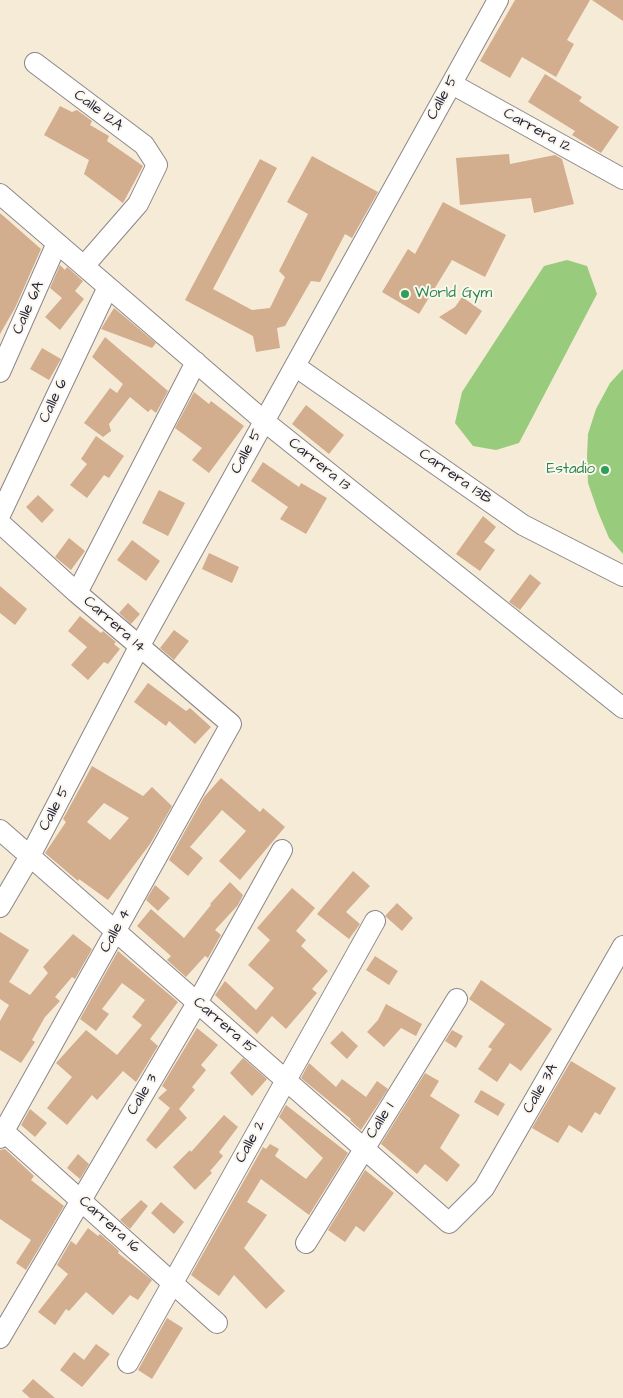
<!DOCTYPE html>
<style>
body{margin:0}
canvas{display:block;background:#f6ebd7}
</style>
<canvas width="623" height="1398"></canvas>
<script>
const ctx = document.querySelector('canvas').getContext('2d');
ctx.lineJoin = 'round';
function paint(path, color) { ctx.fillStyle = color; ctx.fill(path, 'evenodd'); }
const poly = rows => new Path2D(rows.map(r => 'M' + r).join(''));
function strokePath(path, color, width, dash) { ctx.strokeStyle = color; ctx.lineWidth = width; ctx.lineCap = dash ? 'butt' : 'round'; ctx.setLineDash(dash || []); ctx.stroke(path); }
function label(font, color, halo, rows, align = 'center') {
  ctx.font = font + ' "Architects Daughter",sans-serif'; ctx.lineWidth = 4; ctx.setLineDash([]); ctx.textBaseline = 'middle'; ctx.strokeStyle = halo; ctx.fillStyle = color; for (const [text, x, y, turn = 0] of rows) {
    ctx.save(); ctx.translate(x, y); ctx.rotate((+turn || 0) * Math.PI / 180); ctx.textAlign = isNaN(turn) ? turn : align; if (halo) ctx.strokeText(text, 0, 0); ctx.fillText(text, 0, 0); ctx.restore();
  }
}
const green = poly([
 [567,260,587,266,597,294,519,443,496,450,473,446,455,423,462,392,544,266],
 [623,369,623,554,609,538,598,512,588,483,587,456,588,434,596,409,610,383]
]);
const building = poly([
 [515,0,590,0,567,40,574,44,556,77,522,57,510,78,480,61],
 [592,0,623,0,623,21],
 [545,74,582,97,579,101,619,127,601,153,572,135,575,131,528,102],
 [60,106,72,112,77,110,92,121,90,125,109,136,107,141,143,166,123,203,84,174,89,160,44,135],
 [509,154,510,164,555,155,562,159,574,204,534,213,531,198,460,205,456,158],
 [312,156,378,192,352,238,345,234,320,282,311,281,285,326,277,328,280,348,256,352,253,336,185,300,260,159,277,168,213,289,252,310,270,308,285,277,279,271,308,214,287,202],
 [443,202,506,235,485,277,452,260,419,314,382,292,408,249,415,254],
 [0,213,41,249,15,308,0,334],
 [60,265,65,270,67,267,83,281,75,291,84,299,60,330,45,317,62,298,50,288],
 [462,297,482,311,466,335,439,317,455,307],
 [114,308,156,343,152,348,101,329],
 [105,337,168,391,156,413,151,409,148,412,130,397,109,424,111,431,103,437,84,423,110,388,117,393,123,384,92,357],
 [42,348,61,359,49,380,30,369],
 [194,392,209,404,211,401,244,426,209,473,192,460,202,448,175,428],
 [306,405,344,435,329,454,292,424],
 [96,436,124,456,109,478,104,475,87,498,70,485,87,464,81,459],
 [263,462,299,487,301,483,327,498,306,534,280,519,288,507,251,481],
 [159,490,185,503,168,536,142,523],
 [38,495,54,510,42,523,26,507],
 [483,516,496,527,484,542,495,550,480,571,456,554],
 [69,538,85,551,71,570,55,557],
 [132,540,160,561,146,581,117,560],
 [209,553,239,567,232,583,202,569],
 [530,574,541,583,520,610,509,602],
 [0,586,27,609,15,625,0,613],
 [128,603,140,614,131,624,119,613],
 [80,616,101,633,103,631,116,642,114,644,120,649,108,664,104,662,88,680,71,665,87,647,68,631],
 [174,630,189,641,174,660,160,648],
 [148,683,186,711,190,708,211,727,195,744,169,721,166,726,134,702],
 [92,766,143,796,152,787,172,806,150,844,108,900,79,879,78,881,45,853,66,822,63,819],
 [104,803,129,818,110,840,87,822],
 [221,778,260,812,263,808,285,827,240,880,219,861,246,831,222,810,190,847,203,858,188,876,169,860,204,797],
 [353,871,370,886,346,912,360,924,349,939,317,914],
 [230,882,243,895,238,905,215,930,221,935,208,958,205,956,186,977,167,960,171,956,137,926,151,909,184,938,211,905,210,904],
 [155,885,170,898,158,911,146,900],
 [292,888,315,908,296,931,306,940,301,946,328,971,312,989,317,993,286,1029,272,1016,257,1034,215,995,225,981,256,1010,274,988,248,965,270,940,257,928],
 [397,903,413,918,402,931,385,916],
 [0,932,29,950,9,982,30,995,48,973,43,967,73,934,92,949,75,979,72,977,55,997,60,1001,45,1017,32,1040,35,1042,21,1063,0,1050,0,1021,9,1005,0,999],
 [118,951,178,1002,150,1039,158,1046,136,1082,123,1071,97,1100,92,1095,67,1125,47,1108,72,1077,56,1063,86,1030,117,1055,142,1025,132,1017,145,1000,122,983,102,1009,109,1014,96,1031,80,1019],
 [375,956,398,971,389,985,366,970],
 [481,980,552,1029,521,1071,510,1063,497,1082,478,1069,492,1049,488,1047,505,1024,469,999],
 [386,1004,422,1024,416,1036,401,1028,384,1047,367,1032,378,1020],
 [197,1028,218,1045,201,1065,206,1070,192,1087,195,1090,179,1109,187,1118,156,1149,146,1140,170,1108,158,1098,167,1090,162,1086],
 [452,1030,463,1036,456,1048,445,1041],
 [342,1031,358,1046,347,1059,330,1043],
 [243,1058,267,1079,252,1096,230,1073],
 [571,1061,616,1088,600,1115,595,1112,582,1133,569,1125,558,1143,532,1128],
 [309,1063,336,1087,342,1079,366,1097,377,1081,388,1089,361,1130,350,1120,351,1119,301,1078],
 [425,1073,439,1081,430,1096,460,1115,440,1148,460,1165,447,1182,425,1164,417,1174,381,1144],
 [481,1090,505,1104,498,1116,474,1102],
 [286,1105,348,1153,309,1215,261,1179,247,1202,267,1215,244,1248,285,1291,266,1309,234,1275,219,1296,191,1275,263,1147,266,1149,270,1144,279,1149,275,1156,306,1179,323,1158,279,1117],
 [30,1109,47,1123,35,1137,21,1125],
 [224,1115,238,1127,219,1152,223,1156,210,1171,212,1173,195,1190,173,1167,190,1150,191,1152],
 [5,1149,34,1176,31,1180,64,1206,26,1270,16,1263,31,1240,0,1219,0,1150],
 [78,1154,89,1164,80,1179,67,1168],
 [365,1170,394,1193,364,1232,356,1226,345,1242,328,1230],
 [141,1200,148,1206,130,1229,120,1220],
 [161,1202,184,1222,174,1234,151,1213],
 [88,1228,98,1236,100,1234,119,1251,118,1253,152,1280,138,1300,130,1295,113,1315,86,1292,69,1311,66,1309,55,1325,38,1312,68,1274,57,1265,71,1241,76,1245],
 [167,1318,183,1328,152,1379,138,1370],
 [96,1344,110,1354,82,1387,60,1370,74,1352,84,1360],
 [33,1379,55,1398,30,1398,22,1391]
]);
const minor = poly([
 [35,63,144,145,157,165,138,204,84,266],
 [452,84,623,179],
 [0,194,264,421,623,708],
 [295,366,523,525,623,576],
 [0,372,57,243],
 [0,515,108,287],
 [0,523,77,593,231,724,0,1138],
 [77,593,196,362],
 [0,830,449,1223,484,1188,623,946],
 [0,907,30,856,139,647,498,0],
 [0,1128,217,1323],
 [306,1243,457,999],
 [0,1338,197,1003,282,850],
 [128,1363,375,921]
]);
const markers = [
 [405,294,5,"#2e9e5b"],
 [605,470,5,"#2e9e5b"]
];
const streetNames = [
 ["Calle 5",443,98,-61],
 ["Calle 12A",98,111,37],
 ["Carrera 12",537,131,29],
 ["Calle 6A",29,308,-66],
 ["Calle 6",54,401,-65],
 ["Calle 5",247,452,-61],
 ["Carrera 13",319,465,39],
 ["Carrera 13B",455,477,35],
 ["Carrera 14",114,625,41],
 ["Calle 5",55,809,-62],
 ["Calle 4",116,931,-61],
 ["Carrera 15",224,1026,41],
 ["Calle 3A",541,1089,-60],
 ["Calle 3",143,1095,-59],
 ["Calle 1",381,1121,-58],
 ["Calle 2",251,1142,-61],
 ["Carrera 16",109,1225,42]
];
const leisureNames = [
 ["World Gym",415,294],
 ["Estadio",595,470,"right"]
];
paint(green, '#98cb7c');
paint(building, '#d2ad8e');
strokePath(minor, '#8c8689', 22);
strokePath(minor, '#fff', 20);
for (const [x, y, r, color] of markers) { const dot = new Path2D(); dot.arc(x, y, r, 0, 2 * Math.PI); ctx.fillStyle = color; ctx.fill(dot); strokePath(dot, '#fbf7ec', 2); }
label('15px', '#22223b', '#fbf7ec', streetNames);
label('15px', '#27864d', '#fbf7ec', leisureNames, 'left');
</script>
